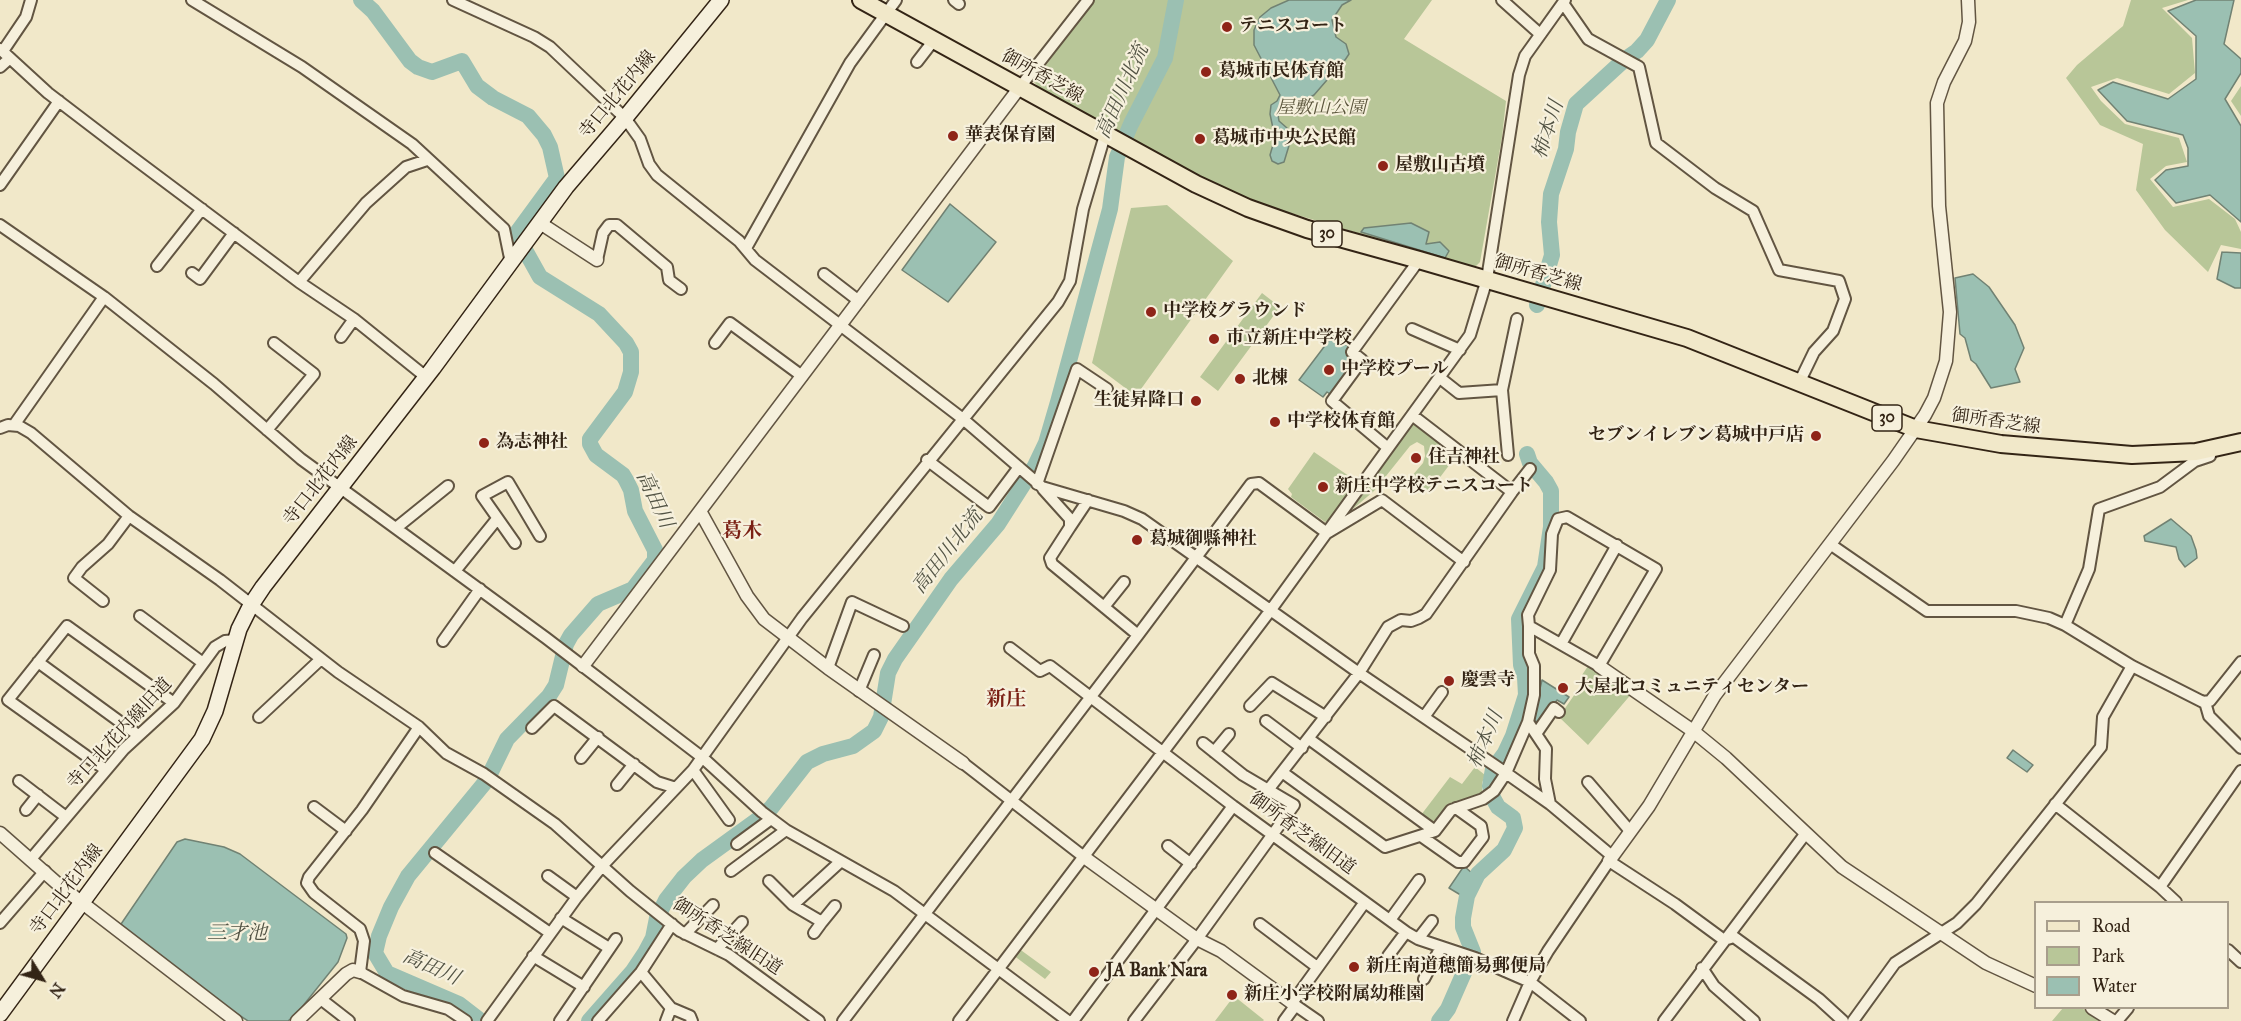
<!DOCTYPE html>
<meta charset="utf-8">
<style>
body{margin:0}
#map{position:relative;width:2241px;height:1021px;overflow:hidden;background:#f1e8c9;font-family:"IM FELL Great Primer",serif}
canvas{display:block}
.legend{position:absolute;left:2034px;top:901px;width:195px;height:108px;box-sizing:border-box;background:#f6f0dc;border:2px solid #a89e8c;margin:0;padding:8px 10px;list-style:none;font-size:18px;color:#332415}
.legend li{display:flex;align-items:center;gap:12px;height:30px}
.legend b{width:30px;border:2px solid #a89e8c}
.north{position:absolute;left:12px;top:949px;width:60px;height:60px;-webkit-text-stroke:4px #f6f0dc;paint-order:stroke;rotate:127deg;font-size:16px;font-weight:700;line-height:24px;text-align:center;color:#332415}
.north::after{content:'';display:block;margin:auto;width:21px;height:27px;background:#332415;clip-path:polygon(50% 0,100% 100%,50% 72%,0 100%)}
</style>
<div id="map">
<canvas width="2241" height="1021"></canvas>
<ul class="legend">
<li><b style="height:8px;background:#f1e8c9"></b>Road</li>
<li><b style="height:16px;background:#b8c698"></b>Park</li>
<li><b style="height:16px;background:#9bc0b2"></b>Water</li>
</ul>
<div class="north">N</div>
</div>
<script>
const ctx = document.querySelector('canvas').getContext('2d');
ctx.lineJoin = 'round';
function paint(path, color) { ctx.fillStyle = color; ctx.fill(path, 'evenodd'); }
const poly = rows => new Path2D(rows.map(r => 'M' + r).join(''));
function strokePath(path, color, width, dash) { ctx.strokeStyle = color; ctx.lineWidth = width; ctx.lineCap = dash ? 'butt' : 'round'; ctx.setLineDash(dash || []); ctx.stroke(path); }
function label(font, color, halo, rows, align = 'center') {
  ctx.font = font + ' "IM FELL Great Primer","Noto Serif JP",serif'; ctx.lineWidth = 4.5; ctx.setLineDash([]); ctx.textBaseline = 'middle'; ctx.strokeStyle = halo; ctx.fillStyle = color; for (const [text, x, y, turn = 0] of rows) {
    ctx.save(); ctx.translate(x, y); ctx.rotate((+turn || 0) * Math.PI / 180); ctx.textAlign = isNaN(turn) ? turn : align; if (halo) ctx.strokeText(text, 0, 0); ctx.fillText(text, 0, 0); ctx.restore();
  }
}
const green = poly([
 [1093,0,1432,0,1404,39,1506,101,1502,137,1480,262,1475,267,1448,260,1254,202,1188,170,1042,91,1034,82],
 [2131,0,2188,0,2162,8,2192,38,2195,73,2169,94,2117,78,2091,87,2101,101,2125,124,2179,138,2187,162,2166,166,2150,179,2173,207,2209,199,2235,219,2241,232,2241,249,2221,245,2208,272,2165,230,2136,190,2143,144,2100,125,2066,78,2077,65,2123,26],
 [2241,86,2241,116,2231,101],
 [1167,205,1233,261,1136,396,1092,363,1131,208],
 [1262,293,1280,307,1218,391,1200,377],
 [1416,413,1462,448,1429,492,1411,477,1423,463,1425,456,1424,446,1417,442,1410,446,1374,491,1347,514],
 [1314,452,1359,483,1332,520,1325,522,1291,497,1292,494,1288,489],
 [1590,663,1633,692,1588,745,1559,717,1586,678,1582,675],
 [1475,767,1485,775,1482,783,1482,794,1447,806,1437,820,1428,822,1421,815,1450,777,1462,784],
 [1018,948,1051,972,1045,979,1013,955],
 [1234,996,1264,1020,1263,1021,1215,1021],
 [2063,1008,2081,1008,2107,1021,2052,1021]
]);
const water = poly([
 [1289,0,1351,0,1342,5,1332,20,1336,37,1346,44,1349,54,1345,60,1333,66,1327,73,1327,80,1314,95,1299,104,1291,103,1283,106,1278,115,1279,121,1287,128,1291,139,1284,162,1278,164,1272,161,1270,155,1275,138,1270,114,1271,105,1277,101,1280,95,1254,45,1254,30,1260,17,1271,8,1289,0],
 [2196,0,2234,0,2224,44,2241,59,2241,73,2225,99,2241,126,2241,222,2210,195,2176,203,2155,180,2166,170,2188,166,2188,148,2183,135,2127,121,2098,90,2113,82,2168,99,2196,79,2196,36,2168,11,2196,0],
 [950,204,996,242,948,302,902,270,950,204],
 [1411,223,1429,232,1426,244,1440,242,1449,251,1445,258,1361,232,1364,228,1411,223],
 [2222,252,2241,253,2241,288,2235,288,2217,279,2222,252],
 [1973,274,1989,287,2015,325,2024,348,2015,369,2020,382,1991,388,1976,364,1971,360,1965,338,1960,334,1955,278,1973,274],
 [1333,335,1349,347,1346,351,1359,361,1333,396,1327,392,1323,397,1299,380,1333,335],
 [2171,519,2191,536,2196,550,2197,558,2185,567,2179,559,2176,547,2145,541,2144,536,2171,519],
 [1542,680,1569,697,1564,704,1557,700,1540,724,1533,719,1542,680],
 [2013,750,2033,765,2027,772,2007,758,2013,750],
 [185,839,224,847,240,854,346,934,347,938,338,962,298,1012,288,1021,248,1021,210,996,119,927,177,842,185,839],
 [1464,866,1473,874,1464,897,1449,888,1464,866]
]);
const river = poly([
 [361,0,373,11,410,61,418,67,432,72,462,61,477,86,493,98,528,116,544,135,550,147,557,178,516,234,540,277,599,314,626,343,631,352,631,372,625,392,590,439,590,444,596,455,623,475,626,480,631,490,635,511,655,550,655,560,633,589,598,604,571,635,566,644,556,685,549,696,507,739,487,780,408,876,391,907,379,936,375,953,387,973,459,1004,481,1021],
 [1537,305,1552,255,1549,222,1551,194,1566,149,1568,132,1576,104,1624,60,1637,51,1647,40,1668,0],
 [589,1021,633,971,645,953,653,938,657,918,666,900,684,877,702,860,760,818,771,808,807,762,823,754,853,746,874,731,881,717,888,673,895,659,951,579,998,524,1035,466,1046,443,1058,402,1110,209,1117,157,1131,124,1165,58,1176,0],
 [1439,1021,1448,1009,1473,952,1463,927,1463,918,1467,896,1478,874,1504,850,1515,828,1513,818,1498,807,1493,798,1490,786,1493,769,1505,753,1513,736,1526,695,1525,677,1521,665,1519,619,1545,567,1551,527,1551,491,1546,482,1530,463,1527,454]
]);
const minor = poly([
 [192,0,302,67,412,144,504,229,511,263],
 [453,0,534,37,550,47,625,118,640,139,649,164,657,175,739,241,755,260,963,419,1042,487,1124,511,1142,519,1359,673,1506,773,1550,804,1612,856],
 [954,0,959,4],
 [1502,0,1540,34],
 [1563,3,1588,39,1639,67,1656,143,1715,188,1753,211,1779,270,1839,281,1845,299,1833,331,1814,352,1799,383],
 [0,49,48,93,120,148,299,282,354,319,426,377],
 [3,51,26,17,31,0],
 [917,62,934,40],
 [0,67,10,58],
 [1020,87,1088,0],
 [0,185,59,101],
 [0,225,104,297,214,384,301,459,546,638,703,758,762,812,786,830,894,891,1068,1021],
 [746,248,850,63,896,0],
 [597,260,603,233,609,225,617,225,667,267,669,280,681,289],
 [157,266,202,209],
 [192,273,200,279,234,233],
 [824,274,859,301],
 [299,282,366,203,406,167,427,160],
 [1412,329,1460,350],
 [341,337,354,319],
 [715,343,730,323,802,376],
 [1440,378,1459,393,1502,390],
 [14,425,104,297],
 [0,428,8,425,19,426,31,433,129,516,220,580,338,672,419,727,446,753,484,774,555,824,630,891,680,931,729,955,819,1021],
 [267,430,314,374,274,343],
 [1388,448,1332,401,1362,360,1352,352,1419,260],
 [1508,455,1502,390,1517,319],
 [927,460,989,507,1019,467],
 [1037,484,1077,369,1107,389],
 [1043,489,1070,519,1070,527,1050,558,1052,564,1138,635],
 [1512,492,1530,469],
 [1070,527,1088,500],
 [396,528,448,486],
 [515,543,482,496,508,482,540,536],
 [1830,544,1927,611,2016,611,2049,618,2065,625,2132,666,2203,702,2210,701,2241,662],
 [455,571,497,519],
 [103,601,74,578,82,567,108,544,129,516],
 [1104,607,1124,582],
 [140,616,203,663],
 [2065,625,2089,569,2099,509,2160,487,2195,461,2210,456],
 [443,641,480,589],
 [1561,644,1617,545],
 [1010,648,1040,671,1050,666,1233,806,1406,932,1418,939,1475,958,1530,982,1580,1021],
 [38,662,138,735],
 [828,668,852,602,903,626],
 [859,691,874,655],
 [2205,702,2209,716,2241,748],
 [1250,706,1272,683,1326,717],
 [259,717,321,659],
 [1424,717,1442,692],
 [1266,721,1302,748],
 [1528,722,1546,749,1545,779,1550,804],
 [419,727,362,810,309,877,307,883,314,893,360,929,364,941,360,972,403,996,448,1009,466,1021],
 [532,728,554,706,657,782,676,788],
 [1536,734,1554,708,1559,712],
 [1309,739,1435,831],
 [1214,752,1229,734],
 [581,758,598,737],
 [963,763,1084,857],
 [106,770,8,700,67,626,174,703],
 [693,770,729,820],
 [1282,772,1385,847,1435,831,1451,810,1483,799,1494,791,1506,773,1528,722,1534,695,1534,666,1529,654,1529,626,1599,666,1656,569,1567,517,1558,519,1552,534,1550,570,1528,615,1529,626],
 [19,781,66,817],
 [1588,782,1630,831],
 [617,785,634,764],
 [1268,790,1359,673,1388,627,1401,620,1411,621,1419,618,1426,614,1512,492,1412,415],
 [2055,804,2160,887,2176,902],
 [314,807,346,831],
 [26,810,38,795],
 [1421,836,1458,862,1464,862,1483,837,1481,826,1456,808],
 [737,844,771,819],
 [1168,846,1191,864],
 [435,853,550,933],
 [31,859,124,749,174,703,215,647,225,641,236,640],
 [731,871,786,830],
 [548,876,577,897],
 [769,881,793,905,840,862],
 [2160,887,2241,771],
 [793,905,822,922,835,906],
 [561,918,609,948],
 [1390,920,1419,880],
 [0,923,45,871],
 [1260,924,1317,967],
 [814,933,822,922],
 [685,934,713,905],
 [1418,939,1432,921],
 [717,949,742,922],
 [2228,950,2241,962],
 [533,956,584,987],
 [1388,956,1406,932],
 [1702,968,1714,986,1754,1021],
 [641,972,671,1008,690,1016,692,1021],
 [1424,979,1441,947],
 [322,1000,349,1021],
 [487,1021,577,897,603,865,693,770,802,618,1058,302,1070,281,1083,209,1105,135],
 [560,1021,616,939],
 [598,1021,641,972,672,924],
 [666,1021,671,1008],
 [843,1021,1138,635,1251,484,1259,483,1327,533,1382,500,1464,562],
 [959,1021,1270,611,1470,335,1487,279,1519,75,1525,56,1565,0],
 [1073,1021,1233,806],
 [1134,1021,1197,939,1294,805,1243,775,1203,743],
 [1284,1021,1295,1006],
 [1318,1021,1292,1003,1365,902],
 [1513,1021,1530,982,1548,951,1609,861,1675,904,1724,940,1734,937,1819,999,1843,1021],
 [1664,1021,1806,833],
 [1853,1021,1895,963,1957,923,1976,904,2101,747,2103,717,2132,666],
 [2117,1021,2128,1008]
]);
const tertiary = poly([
 [540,223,597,260],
 [700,511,747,596,764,619,828,668,963,763],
 [583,666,1020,87],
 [1599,666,1693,731,1726,758,1842,867,1986,963,2036,986],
 [0,833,59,885,236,1021],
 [1084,857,1197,939,1221,951,1292,1003],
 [1609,861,1649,806,1715,695,1893,461,1925,415,1934,398,1946,361,1950,312,1939,206,1937,103,1944,82,1965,41,1969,22,1968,0],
 [2092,1008,2113,1021],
 [297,1021,346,974,353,970,360,972]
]);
const secondary = poly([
 [0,1014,202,739,215,711,239,629,251,605,263,587,433,368,566,187,625,118,721,0]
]);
const primary = poly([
 [861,0,1196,184,1248,208,1307,229,1419,260,1687,338,1916,429,2001,444,2132,455,2196,452,2241,442]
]);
const markers = [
 [1227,27,6,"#8f2418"],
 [1206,72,6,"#8f2418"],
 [953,136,6,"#8f2418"],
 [1200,139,6,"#8f2418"],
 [1383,166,6,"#8f2418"],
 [1151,312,6,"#8f2418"],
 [1214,339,6,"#8f2418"],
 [1329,370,6,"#8f2418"],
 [1240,379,6,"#8f2418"],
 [1196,401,6,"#8f2418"],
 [1275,422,6,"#8f2418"],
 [1816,436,6,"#8f2418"],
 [484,443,6,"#8f2418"],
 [1416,458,6,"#8f2418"],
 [1323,487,6,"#8f2418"],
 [1137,540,6,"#8f2418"],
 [1449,681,6,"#8f2418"],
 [1563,688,6,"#8f2418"],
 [1354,967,6,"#8f2418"],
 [1094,972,6,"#8f2418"],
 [1232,995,6,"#8f2418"]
];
const shields = [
 [1327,234,30],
 [1887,418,30]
];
const shieldNames = [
 ["30",1327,234],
 ["30",1887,418]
];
const poiNames = [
 ["テニスコート",1239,27],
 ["葛城市民体育館",1218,72],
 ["華表保育園",965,136],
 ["葛城市中央公民館",1212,139],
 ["屋敷山古墳",1395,166],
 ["中学校グラウンド",1163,312],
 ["市立新庄中学校",1226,339],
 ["中学校プール",1341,370],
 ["北棟",1252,379],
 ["生徒昇降口",1184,401,"right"],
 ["中学校体育館",1287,422],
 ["セブンイレブン葛城中戸店",1804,436,"right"],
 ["為志神社",496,443],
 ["住吉神社",1428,458],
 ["新庄中学校テニスコート",1335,487],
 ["葛城御縣神社",1149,540],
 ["慶雲寺",1461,681],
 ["大屋北コミュニティセンター",1575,688],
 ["新庄南道穂簡易郵便局",1366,967],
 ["JA Bank Nara",1106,972],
 ["新庄小学校附属幼稚園",1244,995]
];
const streetNames = [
 ["御所香芝線",1042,77,29],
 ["寺口北花内線",618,95,-50],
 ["御所香芝線",1538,274,16],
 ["御所香芝線",1996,422,8],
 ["寺口北花内線",321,481,-52],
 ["寺口北花内線旧道",120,734,-47],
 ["御所香芝線旧道",1302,834,36],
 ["寺口北花内線",67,890,-53],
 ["御所香芝線旧道",727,937,33]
];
const parkNames = [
 ["屋敷山公園",1321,109]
];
const waterNames = [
 ["高田川北流",1123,92,-66],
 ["柿本川",1549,130,-72],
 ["高田川",654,500,65],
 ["高田川北流",948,552,-52],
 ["柿本川",1486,740,-67],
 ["三才池",237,934],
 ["高田川",431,968,24]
];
const neighbourhoodNames = [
 ["葛木",742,532],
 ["新庄",1006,700]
];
paint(green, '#b8c698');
paint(water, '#9bc0b2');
strokePath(water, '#718273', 1.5);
strokePath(river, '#9bc0b2', 16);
strokePath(minor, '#625542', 14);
strokePath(tertiary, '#625542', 15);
strokePath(secondary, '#332415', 18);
strokePath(primary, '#332415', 20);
strokePath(minor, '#f6f0dc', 10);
strokePath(tertiary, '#f6f0dc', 12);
strokePath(secondary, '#f6f0dc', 15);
strokePath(primary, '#f1e8c9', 16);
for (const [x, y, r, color] of markers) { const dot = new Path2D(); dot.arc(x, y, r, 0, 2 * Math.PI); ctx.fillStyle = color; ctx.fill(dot); strokePath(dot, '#f6f0dc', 2); }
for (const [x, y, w] of shields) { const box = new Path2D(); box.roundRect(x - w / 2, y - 13, w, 26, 4.5); ctx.fillStyle = '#f6f0dc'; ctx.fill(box); strokePath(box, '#332415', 1.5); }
label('bold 16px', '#332415', null, shieldNames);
label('bold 18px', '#332415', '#f6f0dc', poiNames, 'left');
label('18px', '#332415', '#f6f0dc', streetNames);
label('italic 18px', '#5b553c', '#f6f0dc', parkNames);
label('italic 20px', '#525344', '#f6f0dc', waterNames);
label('bold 20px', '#7a1f14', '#f6f0dc', neighbourhoodNames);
</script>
